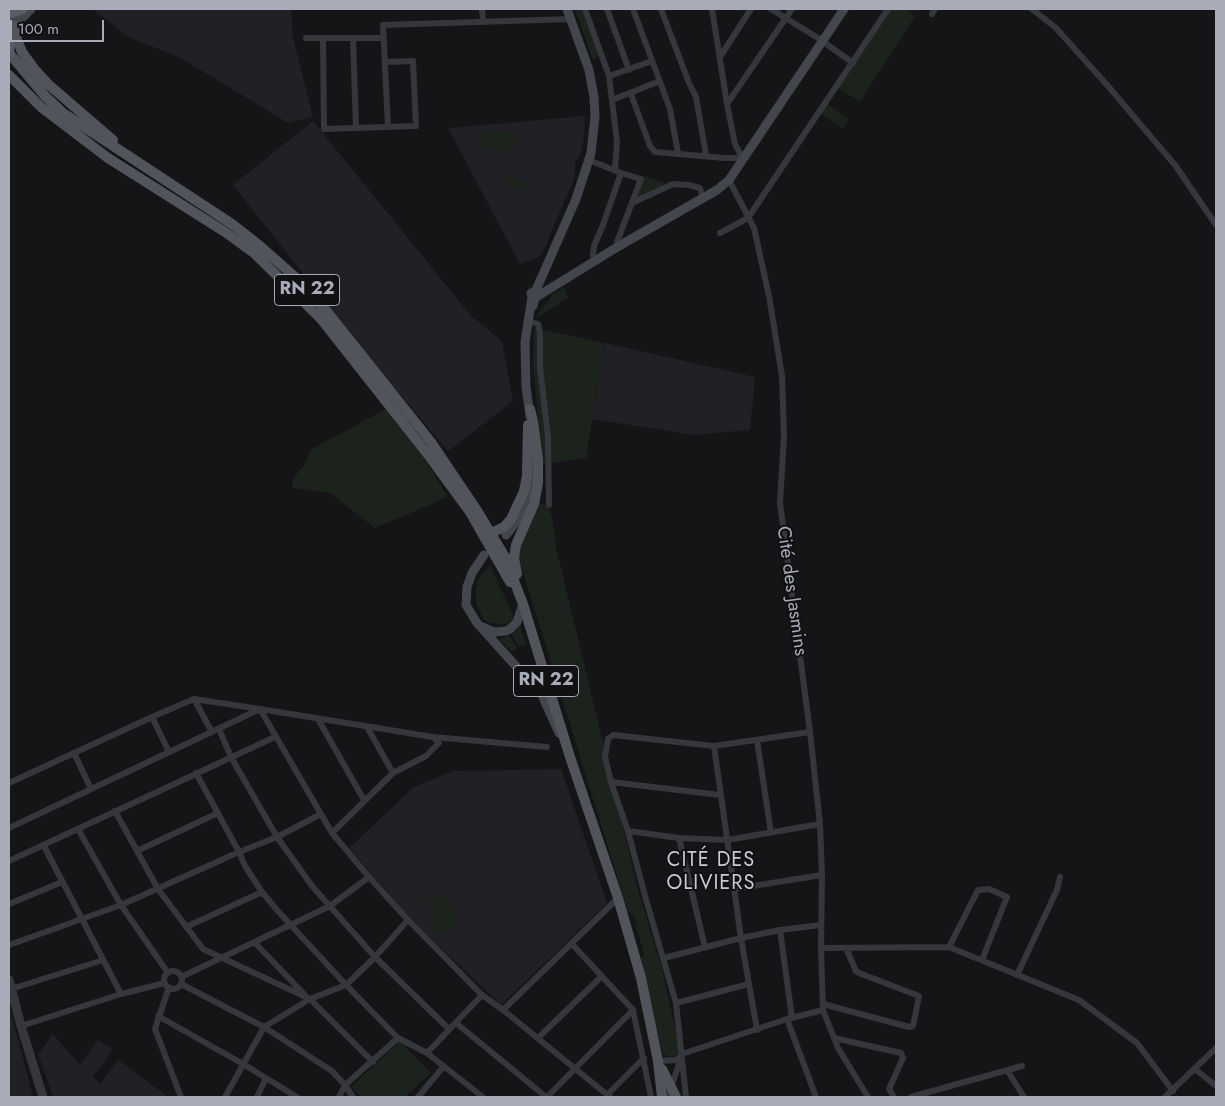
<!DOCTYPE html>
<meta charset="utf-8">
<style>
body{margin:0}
#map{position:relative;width:1225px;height:1106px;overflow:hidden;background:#151518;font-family:Jost,sans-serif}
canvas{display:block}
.frame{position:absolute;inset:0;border:10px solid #a7acb8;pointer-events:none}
.scale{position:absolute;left:10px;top:20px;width:94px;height:22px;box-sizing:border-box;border:2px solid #a7acb8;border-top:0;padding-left:6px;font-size:15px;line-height:18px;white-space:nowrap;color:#a7acb8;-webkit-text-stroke:4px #111013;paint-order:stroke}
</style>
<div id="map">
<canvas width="1225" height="1106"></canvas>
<div class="frame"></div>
<div class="scale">100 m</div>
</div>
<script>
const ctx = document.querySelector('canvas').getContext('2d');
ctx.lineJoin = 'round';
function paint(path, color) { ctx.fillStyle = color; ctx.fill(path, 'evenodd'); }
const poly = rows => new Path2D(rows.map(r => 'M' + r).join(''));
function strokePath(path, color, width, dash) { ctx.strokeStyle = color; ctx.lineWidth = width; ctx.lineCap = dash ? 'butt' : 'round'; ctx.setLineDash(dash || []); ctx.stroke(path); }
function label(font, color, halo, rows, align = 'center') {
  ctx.font = font + ' Jost,sans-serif'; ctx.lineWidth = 4; ctx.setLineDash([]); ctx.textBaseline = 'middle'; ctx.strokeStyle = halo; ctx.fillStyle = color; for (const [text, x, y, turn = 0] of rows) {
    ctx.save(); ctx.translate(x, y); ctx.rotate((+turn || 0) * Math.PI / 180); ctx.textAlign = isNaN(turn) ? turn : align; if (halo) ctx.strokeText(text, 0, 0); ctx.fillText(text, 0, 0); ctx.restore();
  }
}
const built = poly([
 [92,9,291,9,293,37,313,117,288,123,179,57,130,38],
 [585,116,584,139,580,155,575,162,575,177,541,256,520,264,448,128],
 [313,121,472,317,502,341,513,401,448,451,387,379,233,185],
 [605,343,755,377,750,430,694,435,592,419],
 [561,769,607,903,501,1005,410,919,349,848,414,787,453,771],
 [9,1004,32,1093,34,1097,9,1097],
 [53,1034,80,1065,98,1040,113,1049,93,1077,100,1084,118,1060,168,1097,53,1097,38,1054]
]);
const green = poly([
 [575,9,582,9,599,56,593,60],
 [890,9,906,9,915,16,860,102,837,87],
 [827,104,849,119,843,129,821,114],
 [479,130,516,134,514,153,477,149],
 [509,176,528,184,525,191,506,182],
 [644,176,667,184,637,198],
 [565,287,568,298,536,318,538,314,553,294],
 [534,328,605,343,586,458,543,464,533,365],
 [388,408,422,455,448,497,375,528,330,493,293,488,292,480,303,466,312,449],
 [539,503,547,505,552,516,556,547,639,893,663,972,680,1052,671,1057,663,1054,638,961,644,954,633,915,628,912,518,556,521,541],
 [490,565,513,615,512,619,506,624,489,623,483,619,476,602,476,585,479,578],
 [520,626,526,644,519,647,512,635],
 [510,636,518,648,512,652,499,639],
 [446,893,458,928,438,934,426,899],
 [400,1041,431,1073,405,1097,361,1097,351,1087]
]);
const minor = poly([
 [482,9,483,22],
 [585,9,609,76,617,142,615,170],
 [607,9,629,70],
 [633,9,670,109,678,153],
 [661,9,689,83,696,97,706,155],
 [712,9,727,104,735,144,741,155],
 [771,9,818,38,853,63],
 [1032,9,1056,28,1107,85,1175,165,1216,225],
 [932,14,935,9],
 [306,38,383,38],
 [323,38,324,129,416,126,413,61,385,62],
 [353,38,356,128],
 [720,57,751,9],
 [609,76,652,61],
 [631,94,650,146,655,152,725,158,739,158],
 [612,100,660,81],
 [727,104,792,9],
 [388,127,383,25,571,19],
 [589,160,621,173,641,179,617,242],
 [729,180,754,228,769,296,782,376,784,436,780,503,810,732,820,824,822,875,821,948,823,1010,838,1048,868,1097],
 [632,203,673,184,689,185,700,188,702,195],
 [720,233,748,218,888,9],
 [593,255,594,246,603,225,621,173],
 [528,321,538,324,540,333,540,367,548,437,549,505],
 [194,699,212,732],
 [152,717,169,752],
 [318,719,364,800],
 [367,727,393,773],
 [219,729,231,757,277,837,312,886,375,957,449,1029],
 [757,740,771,833],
 [714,746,741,938,757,1030],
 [74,753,91,789],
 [196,773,239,852,245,866,262,892,277,910,346,985,398,1038,427,1053,483,1097],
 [611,782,720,795],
 [9,783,152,717,194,699,260,709,332,833,369,877,408,920,482,995,503,1010,618,898],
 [115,811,158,889,203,949,310,999,373,1062],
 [9,828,260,709,433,737,547,747],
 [78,829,121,905,168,973],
 [628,831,679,838,727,840,820,824],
 [332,833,393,773,426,756,439,743,433,737],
 [679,838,705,947],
 [44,846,121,994],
 [137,851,218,813],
 [9,861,275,737],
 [734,889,822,875],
 [9,904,62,882],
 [186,927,262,892],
 [780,930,792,1018],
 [255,943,305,995],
 [572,944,633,1010,651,1097],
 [9,945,121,905,239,852,277,837,321,814],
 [949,947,978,890,989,889,1007,897,982,960],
 [821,948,949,947,1079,1000,1137,1043,1173,1091],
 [664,958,741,938,780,930,821,925],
 '164 980a9 9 0 1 1 18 0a9 9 0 1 1-18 0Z',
 [1017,975,1057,890,1060,877],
 [181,977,330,906,369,877],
 [181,984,264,1027,332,1071,345,1085,353,1097],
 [169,987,155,1029,181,1097],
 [11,989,103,960],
 [676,1003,749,984],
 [823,1004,909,1027,913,1026,919,996,859,973,856,971,846,948],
 [503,1010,610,1097],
 [158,1016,243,1064,297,1097],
 [787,1019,816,1097],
 [456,1023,546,1097],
 [21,1026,121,994,165,983],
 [538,1038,602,976],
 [834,1038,901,1053,903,1058,889,1089,894,1097],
 [427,1053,482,995],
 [658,1061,676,1060,682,1054,787,1019,823,1010],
 [1195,1069,1216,1086],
 [1007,1070,1024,1097],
 [607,1095,644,1058],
 [225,1097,264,1027,310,999,346,985,375,957,408,920],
 [257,1097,266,1078],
 [339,1097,345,1085,398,1038],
 [418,1097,444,1066],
 [547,1097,633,1010],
 [668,1097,681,1058],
 [686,1097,676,1003,645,896,628,831,611,782,605,757,608,739,613,735,714,746,810,732],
 [911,1097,1022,1066],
 [1165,1097,1216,1048]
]);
const tertiary = poly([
 [9,980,21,1026,43,1097]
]);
const secondary = poly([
 [9,22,21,13],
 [9,41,14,26,31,9],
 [533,306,535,298,538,296,619,246,717,190,729,180,844,9],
 [530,416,526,387,525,342,532,297,531,293,536,290,576,199,591,153,595,116,594,97,589,70,567,9],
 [506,535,520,517,529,496,533,459],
 [484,555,472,573,467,587,466,605,477,623,542,695,559,733],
 [483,627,494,632,506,631,510,629,517,622,523,604]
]);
const primary = poly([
 [14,26,17,40,22,52,35,70,49,85,113,140],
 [9,53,45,96,63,113,232,224,260,246,304,285,329,314,431,442,478,512,505,557,523,604,570,757,618,898,641,978,658,1061,662,1097],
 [9,75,41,107,108,158,225,232,254,253,321,319,429,456,470,512,510,582],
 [491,533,504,527,511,519,524,491,527,476,528,425],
 [517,574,514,558,516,545,534,504,538,483,538,460,533,421,530,409],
 [662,1069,676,1097]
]);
const trunk = poly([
 [9,13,22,9],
 [9,44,9,53]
]);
const shields = [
 [307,290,65],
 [546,681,65]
];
const shieldNames = [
 ["RN 22",307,290],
 ["RN 22",546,681]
];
const streetNames = [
 ["Cité des Jasmins",791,591,82]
];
const neighbourhoodNames = [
 ["CITÉ DES",711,861],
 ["OLIVIERS",711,884]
];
paint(built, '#212125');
paint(green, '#1b231c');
strokePath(minor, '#36373d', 6);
strokePath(tertiary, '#36373d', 9);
strokePath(secondary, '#44464d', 9);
strokePath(primary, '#52545c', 10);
strokePath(trunk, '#5a5c65', 11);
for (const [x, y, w] of shields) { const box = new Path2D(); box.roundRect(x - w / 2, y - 15.5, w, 31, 4); ctx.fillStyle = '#111013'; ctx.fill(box); strokePath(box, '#a7acb8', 1); }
label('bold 18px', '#a7acb8', null, shieldNames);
label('19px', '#a7acb8', '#111013', streetNames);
ctx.letterSpacing = '1px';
label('20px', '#c8cbd4', '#111013', neighbourhoodNames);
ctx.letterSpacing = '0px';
</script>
